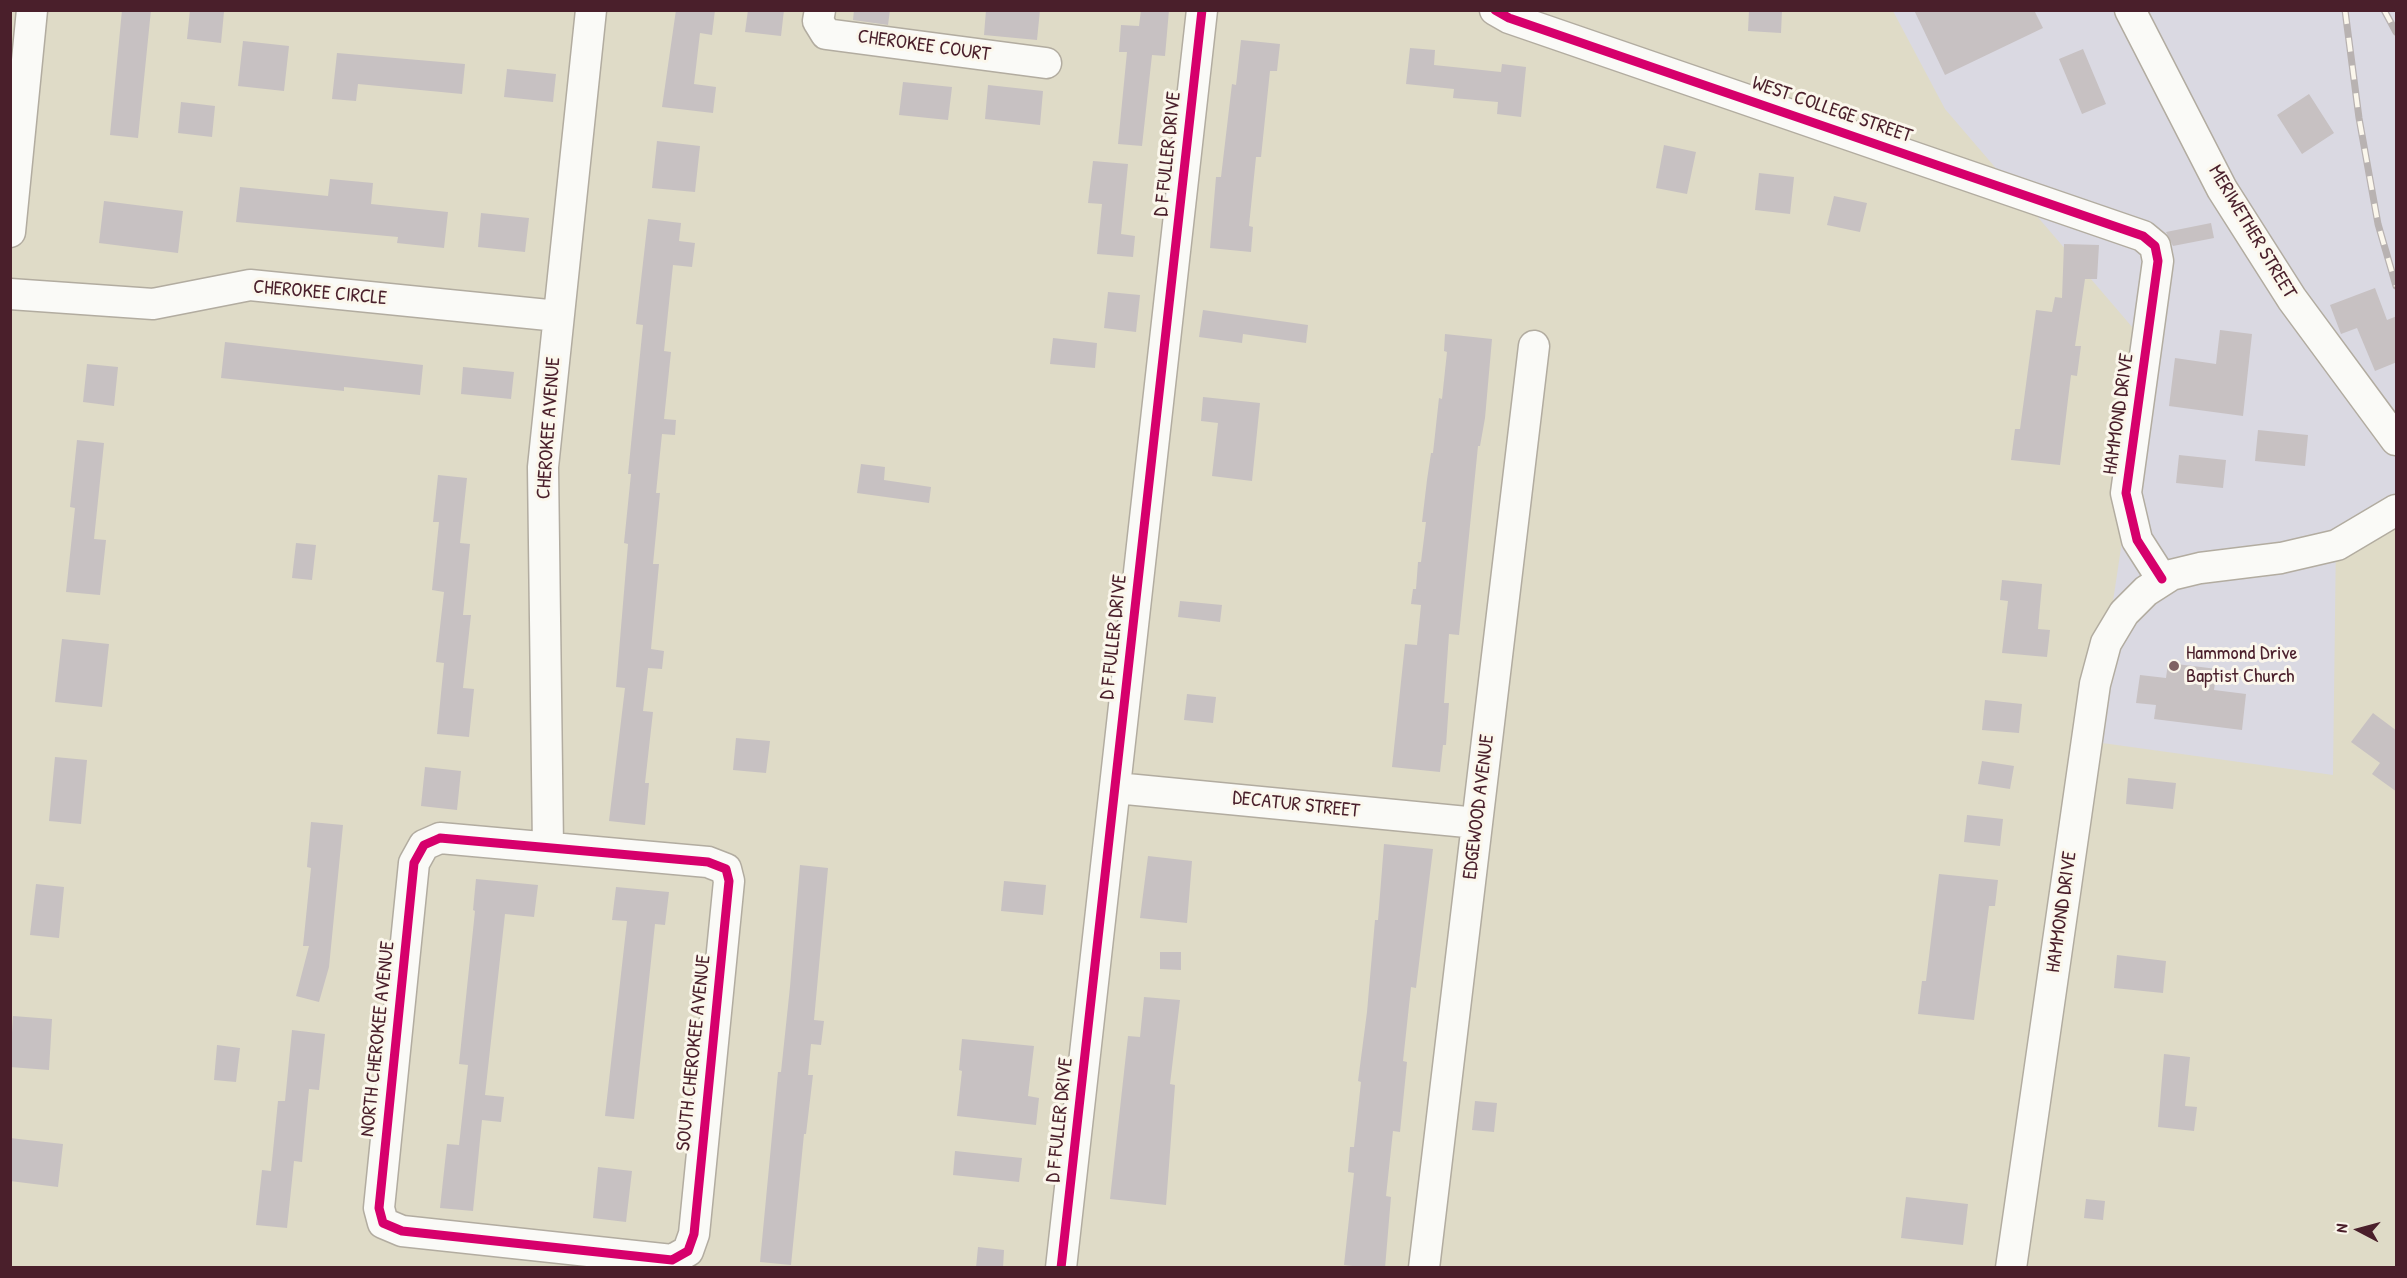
<!DOCTYPE html>
<style>
body{margin:0}
#map{position:relative;width:2407px;height:1278px;overflow:hidden;background:#dfdbc7;font-family:"Patrick Hand",sans-serif}
canvas{display:block}
.frame{position:absolute;inset:0;border:12px solid #4a1f2b;pointer-events:none}
.north{position:absolute;left:2329px;top:1200px;width:60px;height:60px;-webkit-text-stroke:4px #fbf7ec;paint-order:stroke;rotate:276deg;font-size:16px;font-weight:700;line-height:24px;text-align:center;color:#4a1f2b}
.north::after{content:'';display:block;margin:auto;width:21px;height:27px;background:#4a1f2b;clip-path:polygon(50% 0,100% 100%,50% 72%,0 100%)}
</style>
<div id="map">
<canvas width="2407" height="1278"></canvas>
<div class="frame"></div>
<div class="north">N</div>
</div>
<script>
const ctx = document.querySelector('canvas').getContext('2d');
ctx.lineJoin = 'round';
function paint(path, color) { ctx.fillStyle = color; ctx.fill(path, 'evenodd'); }
const poly = rows => new Path2D(rows.map(r => 'M' + r).join(''));
function strokePath(path, color, width, dash) { ctx.strokeStyle = color; ctx.lineWidth = width; ctx.lineCap = dash ? 'butt' : 'round'; ctx.setLineDash(dash || []); ctx.stroke(path); }
function label(font, color, halo, rows, align = 'center') {
  ctx.font = font + ' "Patrick Hand",sans-serif'; ctx.lineWidth = 6; ctx.setLineDash([]); ctx.textBaseline = 'middle'; ctx.strokeStyle = halo; ctx.fillStyle = color; for (const [text, x, y, turn = 0] of rows) {
    ctx.save(); ctx.translate(x, y); ctx.rotate((+turn || 0) * Math.PI / 180); ctx.textAlign = isNaN(turn) ? turn : align; if (halo) ctx.strokeText(text, 0, 0); ctx.fillText(text, 0, 0); ctx.restore();
  }
}
const built = poly([
 [1893,11,2396,11,2396,494,2336,537,2333,775,2095,742,2110,621,2151,349,1945,109]
]);
const building = poly([
 [122,10,151,10,138,138,110,135],
 [190,10,224,12,221,43,187,39],
 [676,10,715,10,712,35,700,33,694,84,716,87,713,113,662,107],
 [748,10,784,10,781,36,745,32],
 [854,10,890,10,888,25,853,20],
 [986,10,1040,10,1037,40,984,35],
 [1141,10,1169,10,1165,56,1152,55,1142,146,1118,144,1127,52,1119,52,1121,25,1139,26],
 [1749,10,1782,10,1781,33,1748,31],
 [1914,10,2034,10,2043,28,1945,75],
 [1241,40,1280,44,1277,71,1270,71,1261,157,1256,157,1249,226,1253,227,1251,252,1210,248,1216,177,1221,177,1232,84,1236,85],
 [243,41,289,46,284,91,238,86],
 [1410,48,1435,50,1434,65,1501,72,1502,64,1526,67,1521,117,1497,114,1498,102,1453,98,1454,89,1406,84],
 [2083,49,2106,104,2082,114,2059,59],
 [337,53,465,64,462,94,358,84,356,101,332,99],
 [507,69,556,74,553,102,504,97],
 [903,82,952,87,948,120,899,115],
 [988,85,1043,91,1040,125,985,119],
 [2309,94,2334,133,2302,154,2277,115],
 [181,102,215,106,212,137,178,133],
 [657,141,700,146,695,192,652,188],
 [1664,145,1696,152,1687,194,1656,188],
 [1093,161,1128,164,1121,234,1135,236,1133,257,1097,254,1102,204,1088,203],
 [1759,173,1794,177,1790,214,1755,210],
 [330,179,373,183,371,204,448,212,444,248,397,243,398,237,236,222,240,187,328,196],
 [1834,196,1867,203,1860,232,1827,225],
 [104,201,183,211,178,253,99,243],
 [481,213,529,218,525,252,478,247],
 [648,219,681,223,679,241,695,243,692,267,673,265,664,351,671,352,664,419,676,420,675,435,662,434,656,493,660,493,653,564,659,564,651,649,664,651,662,669,648,668,643,711,653,712,645,783,649,783,645,825,609,821,625,688,616,687,628,544,624,543,631,474,628,474,643,325,636,324],
 [2211,223,2214,238,2173,246,2166,232],
 [2064,244,2099,245,2097,279,2085,279,2075,346,2081,346,2077,376,2071,375,2060,465,2011,460,2015,429,2020,429,2036,310,2052,312,2055,297,2062,298],
 [2375,288,2387,320,2397,316,2397,362,2375,371,2357,328,2341,334,2330,305],
 [1108,292,1140,295,1136,332,1104,328],
 [1203,310,1308,325,1306,343,1243,334,1242,343,1199,337],
 [2220,330,2252,334,2243,416,2169,406,2175,358,2216,364],
 [1445,334,1492,339,1485,418,1480,446,1478,446,1459,635,1449,634,1444,703,1449,703,1446,745,1443,745,1440,772,1392,767,1405,644,1417,645,1421,605,1411,604,1413,589,1416,589,1418,562,1421,562,1426,522,1422,522,1427,480,1431,453,1433,453,1439,398,1442,399,1447,352,1444,351],
 [1053,338,1097,343,1095,368,1050,364],
 [225,342,423,365,420,395,344,387,344,391,221,378],
 [87,364,118,367,114,406,83,402],
 [463,367,514,372,511,399,461,394],
 [1203,397,1260,403,1252,481,1212,476,1218,423,1201,421],
 [2258,430,2308,435,2305,466,2255,461],
 [77,440,104,443,94,539,106,540,100,595,66,592,75,508,70,507],
 [2179,455,2226,460,2223,488,2176,483],
 [861,464,885,467,884,480,931,487,929,503,857,493],
 [438,475,467,478,460,543,470,544,463,615,471,615,463,688,474,689,469,737,437,734,444,663,436,662,444,592,432,590,439,522,433,522],
 [296,543,316,545,312,580,292,578],
 [2002,580,2042,584,2038,629,2050,630,2047,657,2002,653,2008,601,2000,600],
 [1180,601,1222,605,1220,622,1178,617],
 [62,639,109,644,102,707,55,702],
 [2168,663,2217,669,2214,690,2246,694,2242,730,2154,719,2156,705,2136,703,2140,675,2166,678],
 [1187,694,1216,697,1213,723,1184,720],
 [1985,700,2022,704,2019,733,1982,730],
 [2373,713,2397,731,2397,792,2372,774,2380,763,2351,742],
 [736,738,770,741,766,773,733,770],
 [55,757,87,760,81,824,49,821],
 [1982,761,2014,766,2010,789,1978,784],
 [425,767,461,771,457,810,421,806],
 [2128,778,2176,783,2173,809,2126,804],
 [1967,815,2003,819,2000,846,1964,842],
 [311,822,343,825,329,967,319,1002,296,996,309,946,303,946,311,868,307,867],
 [1384,844,1433,849,1416,988,1411,987,1403,1061,1407,1062,1400,1132,1393,1131,1386,1196,1391,1197,1385,1268,1369,1268,1344,1265,1354,1173,1348,1172,1350,1147,1354,1147,1361,1082,1358,1081,1367,1012,1375,920,1378,920],
 [1148,856,1192,861,1187,923,1140,918],
 [800,865,828,868,814,1020,824,1021,821,1045,811,1044,808,1075,813,1075,806,1134,804,1134,791,1265,760,1262,778,1072,781,1072,790,987],
 [1939,874,1998,880,1995,906,1989,906,1974,1020,1918,1014,1922,981,1926,981],
 [476,879,538,885,534,917,505,914,485,1095,504,1097,501,1122,482,1120,473,1211,440,1208,447,1144,459,1145,468,1065,459,1064,475,911,473,910],
 [1004,881,1046,885,1043,915,1001,911],
 [36,884,64,887,59,938,30,935],
 [616,887,669,892,665,925,655,924,634,1119,605,1116,627,921,612,920],
 [1160,952,1181,952,1181,970,1160,969],
 [2117,955,2166,961,2163,993,2114,988],
 [1144,997,1180,1000,1170,1084,1175,1085,1166,1205,1110,1199,1128,1036,1140,1037],
 [13,1016,52,1019,49,1070,10,1067],
 [292,1030,325,1034,319,1090,309,1089,302,1162,294,1161,287,1228,256,1225,262,1170,271,1171,278,1101,285,1101],
 [962,1039,1034,1046,1028,1096,1039,1098,1036,1125,957,1116,962,1071,959,1070],
 [217,1045,240,1048,236,1082,214,1080],
 [2164,1054,2190,1057,2185,1106,2197,1107,2194,1131,2158,1127],
 [1475,1101,1497,1103,1494,1132,1472,1130],
 [10,1138,63,1144,58,1187,10,1181],
 [955,1151,1022,1158,1019,1182,953,1175],
 [598,1167,632,1171,626,1222,593,1218],
 [1906,1197,1968,1204,1963,1245,1901,1238],
 [2086,1199,2105,1201,2103,1220,2084,1218],
 [978,1247,1004,1250,1003,1268,976,1268]
]);
const minor = poly([
 [820,10,818,21,826,34,1046,63],
 [1495,10,1509,18,2143,236,2155,246,2158,261,2126,493,2137,540,2162,579],
 [2130,10,2222,189,2292,299,2396,440],
 [10,232,32,10],
 [10,294,153,304,250,285,558,316],
 [1116,788,1477,823],
 [440,838,708,862,726,869,729,881,694,1234,688,1251,672,1260,402,1231,383,1223,379,1208,414,863,424,845,440,838],
 [548,847,543,467,591,10],
 [1061,1268,1202,10],
 [1424,1268,1534,346],
 [2011,1268,2095,684,2106,643,2124,613,2146,591,2171,575,2200,568,2281,558,2337,545,2396,510]
]);
const rail = poly([
 [2345,10,2359,118,2378,224,2396,286],
 [2384,10,2396,32]
]);
const cycleway = poly([
 [1495,10,1509,18,2143,236,2155,246,2158,261,2126,493,2137,540,2162,579],
 [440,838,708,862,726,869,729,881,694,1234,688,1251,672,1260,402,1231,383,1223,379,1208,414,863,424,845,440,838],
 [1061,1268,1202,10]
]);
const markers = [
 [2174,666,6,"#7e6162"]
];
const streetNames = [
 ["CHEROKEE COURT",924,46,8],
 ["WEST COLLEGE STREET",1832,110,19],
 ["D F FULLER DRIVE",1168,154,-84],
 ["MERIWETHER STREET",2252,232,59],
 ["CHEROKEE CIRCLE",320,293,5],
 ["HAMMOND DRIVE",2119,414,-82],
 ["CHEROKEE AVENUE",549,428,-86],
 ["D F FULLER DRIVE",1114,637,-84],
 ["DECATUR STREET",1296,805,6],
 ["EDGEWOOD AVENUE",1479,807,-83],
 ["HAMMOND DRIVE",2062,912,-82],
 ["NORTH CHEROKEE AVENUE",378,1039,-84],
 ["SOUTH CHEROKEE AVENUE",694,1053,-84],
 ["D F FULLER DRIVE",1060,1120,-84]
];
const poiNames = [
 ["Hammond Drive",2186,654],
 ["Baptist Church",2186,677]
];
paint(built, '#dad9e2');
paint(building, '#c7c1c2');
strokePath(minor, '#b2aca0', 33);
strokePath(minor, '#fafaf7', 30);
strokePath(rail, '#b8b2b1', 7);
strokePath(rail, '#fbf7ec', 4.5, [14]);
strokePath(cycleway, '#d6006c', 9);
for (const [x, y, r, color] of markers) { const dot = new Path2D(); dot.arc(x, y, r, 0, 2 * Math.PI); ctx.fillStyle = color; ctx.fill(dot); strokePath(dot, '#fbf7ec', 2); }
label('20px', '#4a1f2b', '#fbf7ec', streetNames);
label('20px', '#4a1f2b', '#fbf7ec', poiNames, 'left');
</script>
